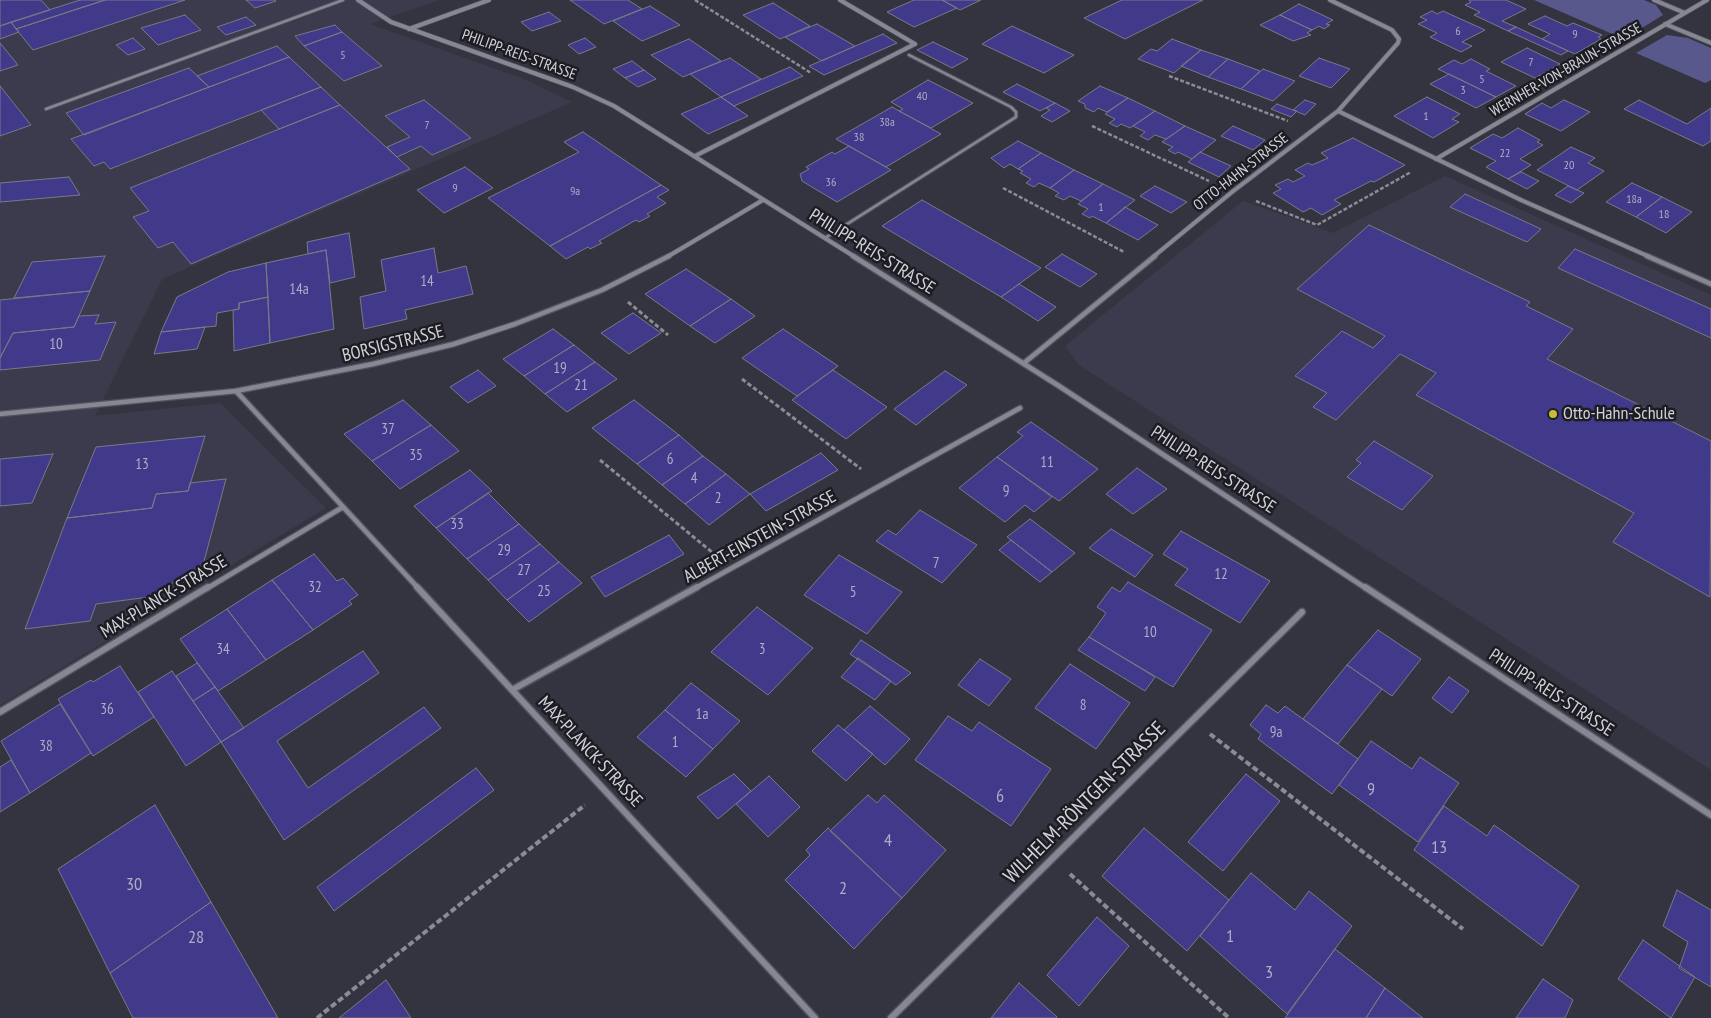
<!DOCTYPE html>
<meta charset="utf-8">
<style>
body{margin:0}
canvas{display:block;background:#343440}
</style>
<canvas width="1711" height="1018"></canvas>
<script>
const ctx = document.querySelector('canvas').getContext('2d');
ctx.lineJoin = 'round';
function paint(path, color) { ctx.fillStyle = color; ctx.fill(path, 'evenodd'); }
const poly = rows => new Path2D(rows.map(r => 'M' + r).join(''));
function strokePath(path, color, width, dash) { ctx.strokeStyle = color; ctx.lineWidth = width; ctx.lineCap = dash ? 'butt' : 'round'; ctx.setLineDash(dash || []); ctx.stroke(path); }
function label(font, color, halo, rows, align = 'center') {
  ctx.font = font + ' "PT Sans Narrow",sans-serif'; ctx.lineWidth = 5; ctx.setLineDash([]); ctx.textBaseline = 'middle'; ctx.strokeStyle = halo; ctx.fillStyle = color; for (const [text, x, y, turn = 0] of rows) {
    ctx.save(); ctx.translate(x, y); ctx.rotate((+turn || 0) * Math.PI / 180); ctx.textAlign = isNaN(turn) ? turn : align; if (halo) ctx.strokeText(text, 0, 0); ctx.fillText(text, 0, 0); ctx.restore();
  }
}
const built = poly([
 [0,0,439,0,370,24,526,80,572,102,162,279,95,416,220,403,326,508,0,705],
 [1445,176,1711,295,1711,770,1079,365,1065,346,1243,201,1333,233]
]);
const green = poly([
 [1534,0,1644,0,1656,5,1663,15,1624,39],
 [1667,35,1688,38,1711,48,1711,80,1705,83,1636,53]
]);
const building = poly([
 [0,0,41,0,50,10,0,26,0,0],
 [80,0,105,0,16,29,11,22,80,0],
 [105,0,185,0,33,50,16,29,105,0],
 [246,0,275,0,276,1,255,8,246,0],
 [570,0,628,0,642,9,604,24,570,0],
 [914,0,942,0,957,8,914,27,887,12,914,0],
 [942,0,981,0,960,10,942,0],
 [1122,0,1203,0,1125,39,1084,18,1122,0],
 [1469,0,1506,0,1526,9,1502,21,1516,27,1508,31,1474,15,1480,12,1465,5,1471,2,1469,0],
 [773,3,810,26,780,39,743,15,773,3],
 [1299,4,1333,20,1326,24,1330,25,1324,29,1319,26,1312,30,1280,15,1299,4],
 [650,6,680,25,642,41,613,21,650,6],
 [1432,11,1437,14,1443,11,1485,30,1462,42,1472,46,1461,52,1430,37,1437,33,1418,24,1427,20,1420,17,1432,11],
 [549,12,561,21,532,31,521,22,549,12],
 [185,15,201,30,158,45,141,28,185,15],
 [1280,15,1312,30,1307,33,1311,35,1293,41,1260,25,1280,15],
 [1545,16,1567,26,1573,23,1602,35,1598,37,1601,39,1575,54,1542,39,1550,34,1528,24,1545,16],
 [246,17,256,25,226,35,217,27,246,17],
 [11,22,19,32,0,39,0,26,11,22],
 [817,24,855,46,822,61,785,37,817,24],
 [335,25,342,32,304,46,295,36,335,25],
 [1012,26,1074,55,1044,73,982,44,1012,26],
 [1516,27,1568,51,1561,55,1508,31,1516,27],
 [342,32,382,66,344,81,304,46,342,32],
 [883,34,897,43,824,75,809,66,883,34],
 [133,38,145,49,128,55,116,45,133,38],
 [585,38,596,47,579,54,568,45,585,38],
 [689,39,721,61,683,77,651,55,689,39],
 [1172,39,1201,50,1174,73,1138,59,1151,49,1157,51,1172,39],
 [933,42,968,59,952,68,917,50,933,42],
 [0,43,18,65,0,71,0,43],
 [277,46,289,57,209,87,197,76,277,46],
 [1527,48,1560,64,1535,78,1501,62,1527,48],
 [1201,50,1228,59,1208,77,1181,66,1201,50],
 [289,57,321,87,110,169,104,162,94,166,71,139,289,57],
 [730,58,761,79,721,97,690,74,730,58],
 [1319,58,1350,69,1331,88,1299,76,1319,58],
 [1228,59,1260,71,1241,89,1208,77,1228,59],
 [1471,59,1490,69,1486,71,1516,86,1496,97,1438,69,1454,60,1462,64,1471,59],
 [632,61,644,70,625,78,613,69,632,61],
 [790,67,803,76,734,106,721,97,790,67],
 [189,68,209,87,84,135,66,113,189,68],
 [1263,69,1295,81,1273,101,1241,89,1263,69],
 [644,70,656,79,638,87,625,78,644,70],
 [1449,74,1496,97,1476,108,1430,84,1449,74],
 [928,80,973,103,931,128,899,111,903,109,891,102,928,80],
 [1017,84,1055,103,1040,111,1003,92,1017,84],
 [0,86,31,125,0,136,0,86],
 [1100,86,1128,98,1107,112,1098,108,1094,112,1085,108,1085,104,1078,101,1100,86],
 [321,87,340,105,279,129,261,110,321,87],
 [721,97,748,116,708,134,681,114,721,97],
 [1427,97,1460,114,1452,119,1459,122,1433,138,1394,116,1427,97],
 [1128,98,1155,111,1130,128,1121,124,1117,127,1109,123,1115,119,1105,114,1128,98],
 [424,100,471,138,432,155,421,146,397,157,387,147,410,137,385,116,424,100],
 [1305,100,1316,104,1305,115,1293,110,1305,100],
 [1564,100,1590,112,1561,131,1525,114,1542,103,1551,108,1564,100],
 [1639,100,1687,124,1711,108,1711,141,1703,146,1624,109,1639,100],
 [1055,103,1070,111,1052,122,1041,116,1050,110,1046,108,1055,103],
 [1277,104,1293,110,1297,111,1291,117,1271,109,1277,104],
 [340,105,410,169,191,264,173,242,158,248,133,217,149,211,130,188,340,105],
 [892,107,941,134,886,167,836,139,892,107],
 [1155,111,1185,126,1166,139,1155,135,1148,140,1140,136,1145,132,1133,126,1155,111],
 [1185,126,1216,140,1192,159,1178,152,1175,154,1168,150,1173,147,1162,142,1185,126],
 [1233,126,1265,140,1253,150,1221,136,1233,126],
 [1518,128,1540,140,1537,142,1543,145,1520,159,1531,165,1508,179,1486,167,1496,161,1470,148,1493,134,1502,138,1518,128],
 [583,132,661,185,550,246,488,198,579,152,564,142,583,132],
 [1353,138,1405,165,1374,182,1371,181,1334,200,1341,204,1322,215,1311,208,1303,212,1273,193,1281,189,1275,185,1288,179,1293,182,1305,176,1295,170,1308,163,1312,165,1328,158,1321,153,1353,138],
 [1018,141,1041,153,1018,169,1010,164,1004,168,991,158,1018,141],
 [849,146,891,170,837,202,802,181,800,174,809,169,806,167,832,152,835,154,849,146],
 [1571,147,1595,158,1588,163,1604,171,1577,190,1537,170,1571,147],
 [1200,152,1231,166,1219,177,1188,162,1200,152],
 [1041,153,1074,170,1050,188,1039,183,1034,187,1026,183,1031,179,1020,173,1023,171,1018,169,1041,153],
 [465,167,493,188,444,213,417,190,465,167],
 [1074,170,1103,184,1081,201,1070,196,1064,200,1055,196,1059,193,1050,188,1074,170],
 [1521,172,1539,181,1527,189,1508,179,1521,172],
 [69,177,80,195,0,202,0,183,69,177],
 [1632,183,1662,197,1636,217,1606,202,1632,183],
 [1103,184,1135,200,1106,223,1092,216,1090,218,1082,214,1088,209,1078,204,1103,184],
 [661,185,669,190,657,197,666,203,647,214,650,216,639,222,636,220,599,241,602,243,590,249,588,247,566,259,550,246,661,185],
 [1155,186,1187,202,1171,213,1140,196,1155,186],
 [1568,186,1584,193,1571,203,1555,195,1568,186],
 [1465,194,1541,229,1527,242,1450,207,1465,194],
 [1662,197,1692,212,1666,233,1636,217,1662,197],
 [922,200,1041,268,1001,297,882,226,922,200],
 [1125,207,1158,225,1138,240,1106,223,1125,207],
 [1369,225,1530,302,1526,306,1573,329,1547,359,1711,441,1710,597,1613,542,1634,513,1416,395,1436,373,1400,354,1336,420,1313,407,1327,393,1295,376,1342,331,1373,348,1385,336,1297,289,1369,225],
 [349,233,355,277,330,283,326,250,308,254,307,242,349,233],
 [434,248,438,273,466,266,473,294,405,310,407,319,364,329,360,297,386,291,381,260,434,248],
 [1575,249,1711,309,1711,338,1558,268,1575,249],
 [326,250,334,329,270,343,266,263,326,250],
 [1062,254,1097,274,1080,287,1045,267,1062,254],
 [105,256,90,291,14,298,32,262,105,256],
 [266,263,268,297,239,303,239,309,217,313,216,326,161,332,177,297,228,272,266,263],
 [686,269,731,299,690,326,645,294,686,269],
 [1019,284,1056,307,1038,321,1001,297,1019,284],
 [90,291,74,327,13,333,0,358,0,300,90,291],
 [268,297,270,343,234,351,233,310,239,309,239,303,268,297],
 [731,299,755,316,715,343,690,326,731,299],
 [633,313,661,333,629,354,601,333,633,313],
 [99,315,95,324,116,322,100,360,0,370,0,358,13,333,74,327,79,316,99,315],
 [205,327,197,349,154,354,161,332,205,327],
 [553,329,574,345,524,376,503,359,553,329],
 [783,329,838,366,797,396,742,358,783,329],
 [574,345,595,362,545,394,524,376,574,345],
 [595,362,617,379,567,412,545,394,595,362],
 [478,370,496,386,468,403,450,387,478,370],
 [833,370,887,407,846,439,792,400,833,370],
 [945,371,967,385,916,425,894,409,945,371],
 [403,400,431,425,372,461,344,434,403,400],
 [634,400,679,435,637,464,592,428,634,400],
 [1031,422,1098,469,1059,501,997,457,1023,436,1017,432,1031,422],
 [431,425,459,451,400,489,372,461,431,425],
 [679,435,703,456,662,485,637,464,679,435],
 [205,436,188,491,156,494,152,508,67,518,96,447,205,436],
 [1374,441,1433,476,1402,510,1347,477,1361,463,1356,460,1374,441],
 [821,453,838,470,766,511,750,494,821,453],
 [53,454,32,503,0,506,0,459,53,454],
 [703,456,726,474,685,504,662,485,703,456],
 [997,457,1052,497,1034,512,1025,505,1005,522,959,488,997,457],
 [1137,468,1167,489,1133,514,1106,494,1137,468],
 [470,470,492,491,436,528,414,506,470,470],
 [726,474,750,494,709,525,685,504,726,474],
 [226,479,203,565,149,597,96,604,90,621,25,629,67,518,152,508,156,494,188,491,190,483,226,479],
 [488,493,519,524,467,559,436,528,488,493],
 [920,510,977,545,942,583,876,541,888,530,896,535,920,510],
 [1030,519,1075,553,1052,572,1007,537,1030,519],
 [519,524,540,544,488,580,467,559,519,524],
 [1111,529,1153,555,1135,577,1089,548,1111,529],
 [1181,531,1270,581,1240,623,1175,585,1188,569,1163,554,1181,531],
 [669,535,684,554,605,597,591,577,669,535],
 [1011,540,1052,572,1040,582,999,550,1011,540],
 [540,544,559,562,507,600,488,580,540,544],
 [314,554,337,581,343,578,358,595,349,601,352,604,313,630,272,580,314,554],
 [839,555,902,592,867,634,804,595,839,555],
 [559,562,582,583,529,622,507,600,559,562],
 [272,580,313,630,266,660,227,609,272,580],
 [1128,582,1212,630,1173,687,1089,637,1106,613,1097,607,1112,587,1120,592,1128,582],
 [757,607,813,648,768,695,711,652,757,607],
 [227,609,266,660,218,691,180,639,227,609],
 [1378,630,1421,659,1392,696,1347,665,1378,630],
 [1089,637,1155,677,1145,691,1078,650,1089,637],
 [861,640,911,673,896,685,850,654,861,640],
 [363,651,379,673,277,741,308,788,424,707,441,728,284,840,221,742,363,651],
 [858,658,891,681,875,700,841,677,858,658],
 [980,659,1011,679,989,706,958,685,980,659],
 [197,663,215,687,193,701,176,676,197,663],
 [1070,664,1130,703,1096,749,1035,708,1070,664],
 [1347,665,1382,689,1338,744,1303,719,1347,665],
 [120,666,154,717,93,756,58,699,91,680,93,682,120,666],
 [172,671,221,742,186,766,138,692,172,671],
 [1449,677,1469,691,1452,713,1432,698,1449,677],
 [691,683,740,721,713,749,665,710,691,683],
 [215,687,244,728,221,742,193,701,215,687],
 [60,704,91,753,30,793,1,741,60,704],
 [1266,705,1278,713,1285,706,1358,759,1332,794,1258,739,1261,734,1250,725,1266,705],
 [870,706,910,739,885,765,844,730,870,706],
 [665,710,713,749,686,777,637,737,665,710],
 [948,716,972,731,979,722,1051,769,1011,826,915,760,948,716],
 [838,725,873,754,846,781,812,751,838,725],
 [1371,741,1412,769,1420,757,1459,783,1418,842,1339,785,1371,741],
 [11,760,30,793,0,812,0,767,11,760],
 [476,768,494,790,334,911,317,887,476,768],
 [734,774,751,791,718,819,697,797,734,774],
 [1246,774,1280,801,1223,871,1188,842,1246,774],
 [769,776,800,807,768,837,736,804,769,776],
 [868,795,877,803,884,795,946,850,902,898,830,831,868,795],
 [155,805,211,902,110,973,58,869,155,805],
 [1444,806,1487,836,1494,825,1579,886,1542,946,1414,850,1444,806],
 [828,828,902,898,854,949,785,880,810,855,806,850,828,828],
 [1144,828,1229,900,1187,951,1102,876,1144,828],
 [1251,873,1295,910,1309,891,1352,926,1287,1014,1200,936,1251,873],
 [1677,890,1711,910,1711,987,1679,968,1688,942,1663,926,1677,890],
 [211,902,278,1018,133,1018,110,973,211,902],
 [1097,917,1129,946,1079,1006,1047,975,1097,917],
 [1643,940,1695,977,1671,1018,1618,979,1643,940],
 [1335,949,1385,988,1366,1018,1285,1018,1335,949],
 [1543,979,1573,1000,1565,1018,1516,1018,1543,979],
 [386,980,411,1018,339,1018,386,980],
 [1019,983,1057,1017,1056,1018,991,1018,1019,983],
 [1385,988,1423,1018,1366,1018,1385,988]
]);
const pathFar2 = poly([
 [695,0,811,73],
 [1169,76,1288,121],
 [1092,126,1209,181],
 [1003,188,1124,252],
 [1256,201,1317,225,1411,172]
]);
const pathFar1 = poly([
 [628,302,668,335],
 [742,379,861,469],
 [600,460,713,553]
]);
const path = poly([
 [1210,734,1463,929],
 [1070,874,1229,1018],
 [317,1018,585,805]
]);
const lane = poly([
 [46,109,343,0],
 [825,238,1016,117,1016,112,1011,107,909,55]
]);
const streetFar2 = poly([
 [358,0,391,22,573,87,614,106,855,257],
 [840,0,915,44],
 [1654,0,1685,13],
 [1665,24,1711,43],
 [409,29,489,0],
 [1338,111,1521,200,1650,257],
 [695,156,915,44],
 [1436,159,1707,0],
 [667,257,763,200],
 [1153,257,1232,192,1338,111,1398,43,1399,39,1392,30,1330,0]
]);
const streetFar1 = poly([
 [853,256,1059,386,1367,589],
 [1647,256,1711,284],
 [1024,363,1155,256],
 [236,391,419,589],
 [0,414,236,391,373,364,454,344,515,324,602,290,669,256],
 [206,589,343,507],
 [694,589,1020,408]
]);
const street = poly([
 [417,587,815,1018],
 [1365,587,1711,815],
 [512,690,697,587],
 [0,712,208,587],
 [891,1018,1302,612]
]);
const markers = [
 [1553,414,5,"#c8bb3b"]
];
const farNumbernames = [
 ["6",1458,32],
 ["9",1575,35],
 ["5",343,56],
 ["7",1531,63],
 ["5",1482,80],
 ["3",1463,91],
 ["40",922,97],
 ["1",1426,117],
 ["38a",887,123],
 ["7",427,126],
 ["38",859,138],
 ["22",1505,154],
 ["20",1569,166],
 ["36",831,183],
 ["9",455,189],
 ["9a",575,192],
 ["18a",1634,200],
 ["1",1101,208],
 ["18",1664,215]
];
const farStreetnames = [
 ["PHILIPP-REIS-STRASSE",519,55,20],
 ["WERNHER-VON-BRAUN-STRASSE",1566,70,-30],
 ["OTTO-HAHN-STRASSE",1241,172,-38]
];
const numberNames = [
 ["14",427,282],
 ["14a",299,290],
 ["10",56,345],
 ["19",560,369],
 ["21",581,386],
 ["37",388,430],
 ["35",416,456],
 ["6",670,460],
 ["11",1047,463],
 ["13",142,465],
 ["4",694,479],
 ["9",1006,492],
 ["2",718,499],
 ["33",457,525],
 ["29",504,551],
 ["7",936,564],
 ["27",524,571],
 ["12",1221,575],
 ["32",315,588],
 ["25",544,592],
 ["5",853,593],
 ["10",1150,633],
 ["34",223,650],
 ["3",762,650],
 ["8",1083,706],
 ["36",107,710],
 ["1a",702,715],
 ["9a",1276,733],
 ["1",675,743],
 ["38",46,747]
];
const streetNames = [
 ["PHILIPP-REIS-STRASSE",872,252,32],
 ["BORSIGSTRASSE",393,344,-14],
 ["PHILIPP-REIS-STRASSE",1213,470,33],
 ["ALBERT-EINSTEIN-STRASSE",760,537,-29],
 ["MAX-PLANCK-STRASSE",164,597,-31],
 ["PHILIPP-REIS-STRASSE",1551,693,33],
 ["MAX-PLANCK-STRASSE",590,752,47]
];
const poiNames = [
 ["Otto-Hahn-Schule",1563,414]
];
const nearNumbernames = [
 ["9",1371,790],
 ["6",1000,797],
 ["4",888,841],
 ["13",1439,848],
 ["30",134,885],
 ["2",843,889],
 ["1",1230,937],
 ["28",196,938],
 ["3",1269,973]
];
const nearStreetnames = [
 ["WILHELM-RÖNTGEN-STRASSE",1085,803,-45]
];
paint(built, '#3b3b4d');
paint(green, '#58588c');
paint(building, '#413a8a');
strokePath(building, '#787986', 1);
strokePath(lane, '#52535c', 4.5);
strokePath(streetFar2, '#52535c', 5.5);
strokePath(streetFar1, '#52535c', 7);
strokePath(street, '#52535c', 9);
strokePath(pathFar2, '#8a8b94', 2.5, [4, 2]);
strokePath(pathFar1, '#8a8b94', 3, [4.5, 2.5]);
strokePath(path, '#8a8b94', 4, [6, 3]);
strokePath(lane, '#868794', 2.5);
strokePath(streetFar2, '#868794', 4);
strokePath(streetFar1, '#868794', 4.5);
strokePath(street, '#868794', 6);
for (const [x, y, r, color] of markers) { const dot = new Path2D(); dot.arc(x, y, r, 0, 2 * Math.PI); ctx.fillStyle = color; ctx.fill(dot); strokePath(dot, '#1c1c22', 2); }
label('12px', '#aeadc6', null, farNumbernames);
label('15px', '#d2d3da', '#1c1c22', farStreetnames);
label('15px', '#aeadc6', null, numberNames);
label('18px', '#d2d3da', '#1c1c22', streetNames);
label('18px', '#d2d3da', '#1c1c22', poiNames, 'left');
label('18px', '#aeadc6', null, nearNumbernames);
label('21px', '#d2d3da', '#1c1c22', nearStreetnames);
</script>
